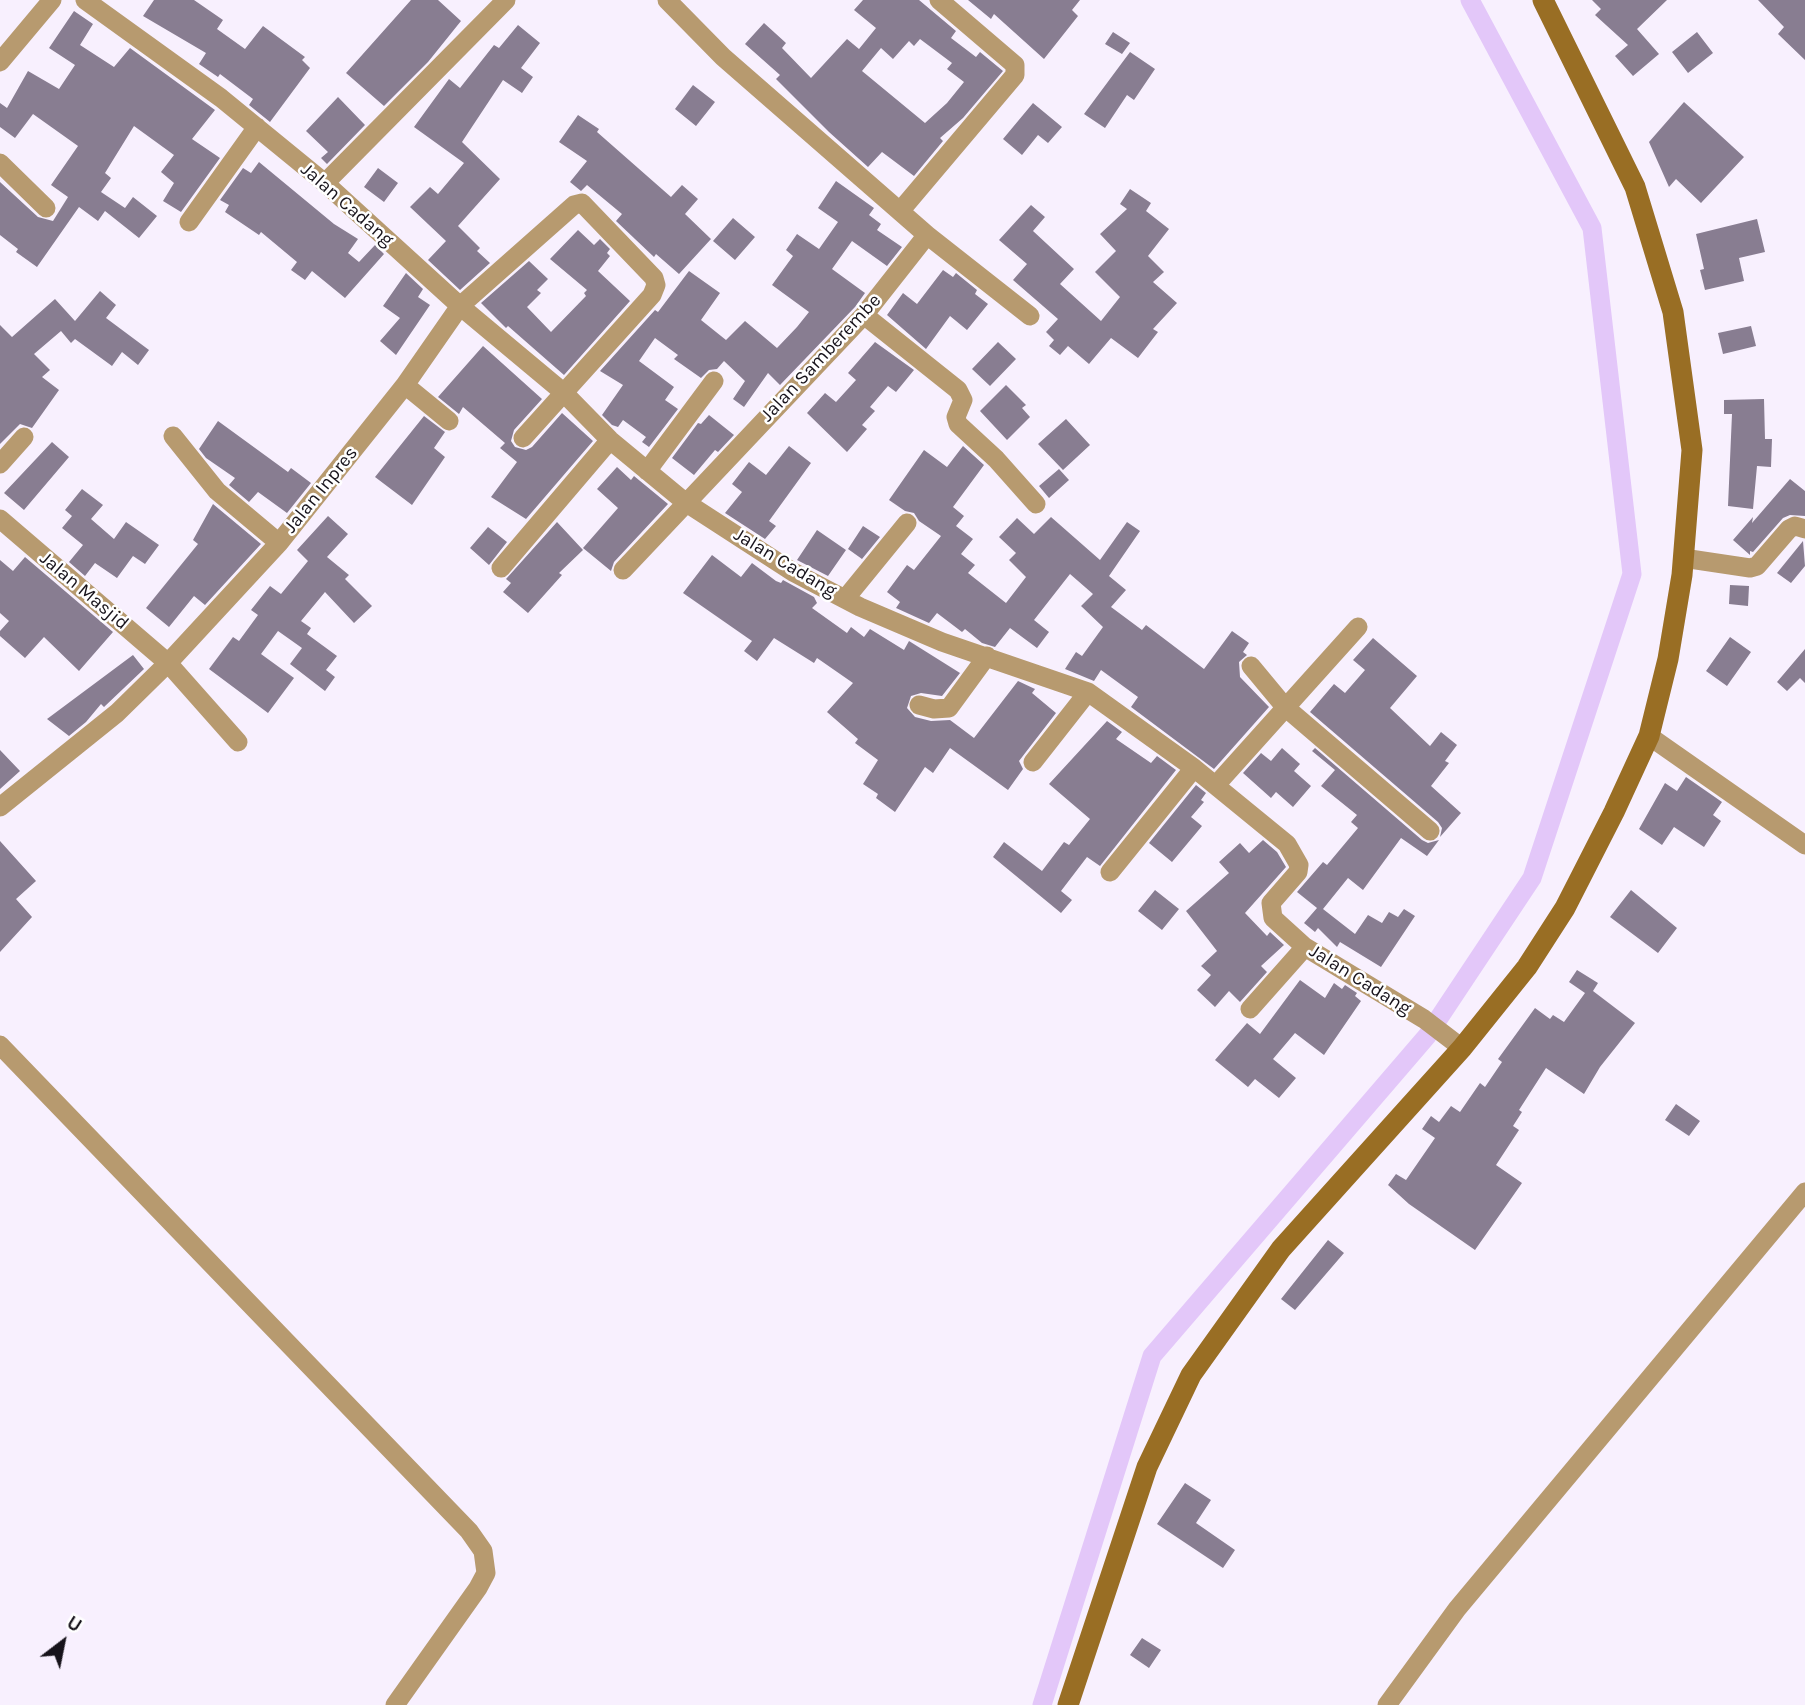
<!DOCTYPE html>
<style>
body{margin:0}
#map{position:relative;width:1805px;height:1705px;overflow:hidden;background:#f8f0fe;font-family:Karla,sans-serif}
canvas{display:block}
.north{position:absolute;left:28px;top:1607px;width:70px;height:70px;-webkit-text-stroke:5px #fff;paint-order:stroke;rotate:32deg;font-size:19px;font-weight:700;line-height:28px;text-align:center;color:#17131b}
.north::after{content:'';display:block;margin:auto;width:24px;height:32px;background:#17131b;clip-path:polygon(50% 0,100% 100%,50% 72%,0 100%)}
</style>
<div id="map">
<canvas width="1805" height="1705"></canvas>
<div class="north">U</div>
</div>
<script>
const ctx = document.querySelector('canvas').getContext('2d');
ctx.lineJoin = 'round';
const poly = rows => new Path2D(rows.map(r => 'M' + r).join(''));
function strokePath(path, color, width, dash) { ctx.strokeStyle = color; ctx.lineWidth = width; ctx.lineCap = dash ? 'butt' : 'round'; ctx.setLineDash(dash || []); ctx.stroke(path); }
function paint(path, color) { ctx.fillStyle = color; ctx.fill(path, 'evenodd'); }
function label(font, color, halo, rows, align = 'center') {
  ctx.font = font + ' Karla,sans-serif'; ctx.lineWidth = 5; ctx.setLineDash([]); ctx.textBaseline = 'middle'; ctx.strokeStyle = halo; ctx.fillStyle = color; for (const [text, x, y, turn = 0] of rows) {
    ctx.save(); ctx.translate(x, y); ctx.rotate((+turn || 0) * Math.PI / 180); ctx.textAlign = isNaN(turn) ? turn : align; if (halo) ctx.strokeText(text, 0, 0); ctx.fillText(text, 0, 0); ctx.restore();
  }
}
const canal = poly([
 [1042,1705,1152,1356,1427,1036,1532,878,1632,574,1592,228,1470,0]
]);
const building = poly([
 [154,0,194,0,223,20,217,29,245,49,263,26,305,57,302,60,310,68,270,122,249,105,253,99,220,74,218,77,199,64,206,53,143,16],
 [411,0,438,0,461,21,428,62,384,106,346,73],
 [863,0,919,0,956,31,951,38,976,57,980,52,1003,71,963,118,940,138,943,141,914,176,882,152,868,167,829,132,776,79,780,75,745,44,764,23,786,43,782,48,811,78,847,39,859,49,876,28,854,10],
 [920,39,952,63,947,69,964,82,947,103,925,123,862,71,881,48,893,59,909,41,914,46],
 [968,0,1080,0,1072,10,1078,16,1044,59,994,14,991,19],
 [1592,0,1667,0,1637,29,1659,54,1633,76,1615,56,1628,45,1595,15,1601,9],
 [1758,0,1805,0,1805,60,1778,34,1784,27],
 [74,11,93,24,80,45,114,67,130,48,215,110,192,139,220,158,181,212,163,201,174,183,161,172,174,155,134,126,105,173,111,178,101,192,125,208,133,197,157,216,139,238,105,211,98,221,79,207,37,267,16,252,18,249,0,235,0,182,38,217,53,221,68,197,51,185,78,146,33,114,15,138,0,127,0,103,7,108,28,71,59,89,75,65,49,48],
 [518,25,540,43,521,68,533,77,522,93,503,80,462,142,500,179,458,226,480,248,477,251,490,263,460,290,428,260,446,241,410,207,430,187,438,194,464,163,414,127,449,79,460,88,494,45,499,48],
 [1113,32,1130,43,1122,54,1105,44],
 [1697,32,1713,53,1688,73,1672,52],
 [1130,52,1155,69,1134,100,1127,95,1105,128,1084,114],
 [693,85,715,102,696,126,675,109],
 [338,97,365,125,327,164,321,158,328,152,306,131],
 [1684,102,1744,157,1701,203,1676,179,1669,187,1649,142],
 [1033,103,1062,127,1048,143,1038,135,1022,155,1003,139],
 [578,115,599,129,597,132,671,197,682,185,698,199,685,214,711,239,679,274,656,254,654,257,616,221,622,214,587,185,581,191,570,182,587,161,559,142],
 [259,162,334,224,358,239,348,253,359,262,375,245,384,254,345,298,312,271,305,280,291,270,297,262,261,232,259,235,225,212,229,205,220,200,243,168,251,173],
 [378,168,398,183,384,202,364,187],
 [836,181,874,208,869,215,881,224,877,230,902,247,887,266,852,241,832,269,865,293,855,307,780,385,768,373,744,407,733,399,745,381,724,361,717,369,709,370,701,378,674,359,678,355,655,338,639,361,674,387,665,400,678,409,649,447,642,442,646,437,623,420,618,427,612,425,602,415,623,385,600,371,655,310,658,312,689,271,720,293,701,320,726,340,745,321,777,348,797,327,809,312,772,285,793,256,786,250,797,234,819,249,838,222,818,208],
 [1130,189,1151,203,1146,211,1169,229,1148,256,1164,272,1153,282,1177,303,1153,329,1158,332,1138,358,1111,338,1089,364,1068,346,1060,355,1049,346,1054,340,1046,332,1058,319,1013,280,1027,264,999,240,1031,205,1045,217,1033,231,1074,269,1060,284,1101,321,1120,297,1095,272,1116,251,1100,234,1127,209,1120,204],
 [733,218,755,237,735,260,713,241],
 [1757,219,1765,252,1739,258,1744,281,1705,290,1700,270,1704,269,1696,234],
 [578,230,594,245,600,239,610,249,607,253,610,256,598,271,630,301,564,375,508,326,506,328,481,303,529,261,548,279,537,290,541,293,527,307,551,332,586,296,584,293,587,290,550,259],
 [943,270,953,277,956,273,977,290,975,294,988,304,967,330,950,316,926,349,887,315,903,293,917,304],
 [406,273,423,289,418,297,430,305,396,355,380,341,400,318,383,306],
 [100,291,116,305,106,318,149,350,138,365,122,352,112,366,75,339,71,343,61,331,34,354,50,370,42,377,59,390,32,428,20,424,0,444,0,325,12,337,55,299,75,321],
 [1751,326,1756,346,1723,354,1718,333],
 [875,342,914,370,896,392,888,386,870,407,875,411,862,425,867,429,847,452,807,413,825,393,836,402,856,380,848,373],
 [998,342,1016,359,990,386,972,369],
 [483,346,542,399,514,430,511,441,515,447,526,450,532,447,562,413,593,441,526,519,491,497,517,462,500,448,505,443,463,407,459,414,438,397],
 [1006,385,1026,405,1022,408,1030,417,1007,440,980,411],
 [1764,399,1765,439,1772,439,1771,467,1757,466,1753,509,1728,506,1732,414,1724,414,1724,400],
 [709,415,734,435,718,452,715,450,694,475,672,458,698,423,701,424],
 [424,416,445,432,434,448,445,457,412,505,375,477],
 [1066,419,1090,445,1063,470,1038,444],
 [218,421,288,472,291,468,311,483,287,513,258,492,249,502,229,485,235,478,206,458,199,449],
 [52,442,69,457,24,510,4,493],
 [789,446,811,463,769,521,776,526,765,539,725,513,742,492,732,484,749,462,766,475],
 [963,446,984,465,953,507,964,516,956,526,973,539,961,554,975,565,968,573,1006,603,1026,577,1009,560,1016,553,999,537,1017,518,1034,534,1051,517,1100,560,1127,522,1140,531,1109,576,1126,590,1111,607,1142,630,1146,625,1204,669,1232,631,1249,643,1243,652,1247,655,1239,662,1240,677,1269,707,1214,769,1131,707,1138,697,1101,670,1094,681,1065,669,1076,652,1082,656,1103,627,1081,606,1093,594,1070,574,1034,620,1049,632,1037,648,1010,628,995,647,982,643,965,629,962,632,937,613,929,623,896,608,900,602,887,592,907,565,914,570,941,536,919,521,914,513,905,511,889,500,924,450,947,467],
 [617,467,631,480,634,476,668,504,614,562,611,571,583,548,618,508,597,489],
 [1059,469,1069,480,1049,498,1039,486],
 [1790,479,1805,491,1805,516,1790,515,1783,518,1753,552,1750,551,1750,555,1733,540,1753,517,1752,523],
 [82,489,103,505,91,519,114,539,126,522,159,545,145,564,133,556,117,578,95,563,85,576,69,562,83,545,62,528,72,516,65,510],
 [213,504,261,544,205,605,194,596,169,627,146,608,198,544,193,540],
 [328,516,348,534,327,557,349,575,345,579,372,606,354,623,325,592,301,621,311,628,307,634,337,656,326,670,335,677,325,691,290,664,302,648,278,631,261,654,294,678,268,713,209,669,233,637,239,641,258,615,251,610,270,586,281,594,308,561,297,550],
 [557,522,583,550,559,573,562,575,528,613,503,592,511,583,506,579],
 [863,526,880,537,862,559,848,549],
 [488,527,507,542,489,565,470,548],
 [817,530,846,550,828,576,797,560],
 [1803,541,1805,566,1791,583,1777,573],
 [712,555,741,577,752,563,776,581,781,583,783,580,814,597,817,603,812,608,847,633,851,627,864,637,870,629,904,650,909,641,960,673,942,696,921,693,911,696,907,708,915,717,931,721,950,720,974,738,1018,681,1035,689,1032,693,1056,713,1019,761,1023,769,1008,790,950,748,933,773,925,767,895,812,876,798,878,794,863,784,878,760,855,743,858,739,827,712,853,683,817,658,814,663,774,638,757,661,744,651,752,641,683,593],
 [25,557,113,632,79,671,44,637,25,658,0,636,0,631,9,621,0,613,0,560,13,571],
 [1730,585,1749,586,1748,606,1729,604],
 [1730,637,1751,652,1727,686,1706,671],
 [1373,638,1417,676,1390,708,1430,746,1441,732,1457,745,1445,761,1449,763,1431,786,1461,813,1440,837,1442,828,1438,822,1310,712,1334,684,1345,693,1365,670,1353,660],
 [1805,649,1805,683,1800,678,1787,691,1777,682],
 [133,655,144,669,104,707,101,704,86,722,69,736,47,719],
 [1107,721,1122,732,1116,739,1151,763,1157,756,1176,770,1100,866,1087,857,1061,891,1072,900,1061,913,993,857,1004,842,1042,871,1064,842,1069,845,1090,819,1049,784],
 [1282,748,1300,764,1294,771,1311,786,1293,807,1276,792,1271,798,1243,773,1261,753,1271,761],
 [1315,748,1422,840,1428,843,1439,840,1427,856,1401,838,1363,890,1348,878,1323,909,1355,934,1368,915,1382,923,1389,912,1398,917,1404,909,1415,916,1381,967,1340,942,1337,947,1318,928,1315,932,1304,923,1317,908,1297,892,1323,862,1327,865,1358,828,1351,822,1357,815,1321,786,1335,770,1312,751],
 [0,750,20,771,0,789],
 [1686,777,1722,802,1713,815,1721,821,1704,847,1674,827,1662,845,1639,829,1665,783,1677,791],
 [1196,785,1206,793,1201,800,1204,802,1191,817,1202,826,1172,862,1149,843],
 [1263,840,1277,852,1286,867,1245,913,1267,936,1270,932,1284,945,1261,966,1267,972,1240,1002,1229,991,1215,1007,1197,990,1211,975,1201,966,1217,951,1186,911,1229,873,1219,862,1240,843,1249,853],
 [0,841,36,881,16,899,32,917,0,952],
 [1155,890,1179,909,1162,930,1138,911],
 [1631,890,1677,928,1658,953,1610,917],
 [1577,970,1598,983,1593,991,1635,1023,1600,1067,1584,1094,1546,1068,1519,1110,1522,1112,1513,1126,1519,1130,1496,1165,1522,1183,1475,1250,1409,1204,1388,1185,1396,1174,1406,1180,1435,1138,1422,1129,1431,1116,1439,1122,1451,1106,1460,1112,1480,1083,1485,1087,1502,1062,1498,1059,1535,1008,1550,1019,1553,1015,1564,1022,1585,993,1569,982],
 [1300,980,1325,998,1334,983,1342,989,1345,985,1357,993,1355,996,1361,1001,1324,1055,1295,1033,1273,1059,1296,1078,1279,1098,1255,1079,1248,1087,1215,1060,1247,1023,1260,1034],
 [1676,1104,1700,1121,1689,1136,1665,1120],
 [1328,1240,1344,1253,1295,1310,1281,1299],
 [1185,1483,1211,1500,1196,1523,1235,1550,1223,1568,1157,1524],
 [1142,1638,1161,1650,1149,1668,1130,1655]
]);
const street = poly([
 [85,0,221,98,325,183,460,306,563,392,610,440,685,502,793,572,860,607,942,642,1088,692,1194,768,1287,844,1299,865,1298,872,1271,903,1273,918,1305,947,1424,1019,1462,1048],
 [0,62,52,0],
 [0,163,46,208],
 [325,183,506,0],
 [901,210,1015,75,1015,65,939,0],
 [189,222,257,127],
 [927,235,1030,316],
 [864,315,958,390,963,400,956,417,958,424,996,459,1036,504],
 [405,385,449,421],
 [173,436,217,491,279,543],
 [0,464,24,437],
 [647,471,714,381],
 [0,519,168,663,238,742],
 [1683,558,1750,568,1757,566,1789,529,1795,526,1805,529],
 [501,568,610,440],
 [623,570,864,315,927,235,723,57,667,0],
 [845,599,907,523],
 [1251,666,1285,707,1430,831],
 [919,705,934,709,949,708,987,656],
 [1649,736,1805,845],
 [1033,762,1088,692],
 [1216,785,1358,627],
 [0,807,117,713,168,663,279,543,405,385,460,306,574,205,582,203,654,278,656,285,652,295,523,438],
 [1110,872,1194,768],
 [1250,1009,1305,947],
 [0,1045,469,1531,483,1551,486,1573,478,1588,395,1705],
 [1387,1705,1457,1609,1805,1192]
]);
const secondary = poly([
 [1068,1705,1147,1467,1191,1375,1281,1249,1462,1048,1527,967,1565,908,1614,812,1649,736,1668,659,1682,575,1692,450,1673,312,1635,187,1543,0]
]);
const streetNames = [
 ["Jalan Cadang",347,205,41],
 ["Jalan Samberembe",821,358,-47],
 ["Jalan Inpres",321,490,-51],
 ["Jalan Cadang",785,563,31],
 ["Jalan Masjid",84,591,40],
 ["Jalan Cadang",1360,980,32]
];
strokePath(canal, '#e3c7f9', 19);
paint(building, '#887d91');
strokePath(street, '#b79a6f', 19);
strokePath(secondary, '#996e24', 21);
label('19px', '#17131b', '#fff', streetNames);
</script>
